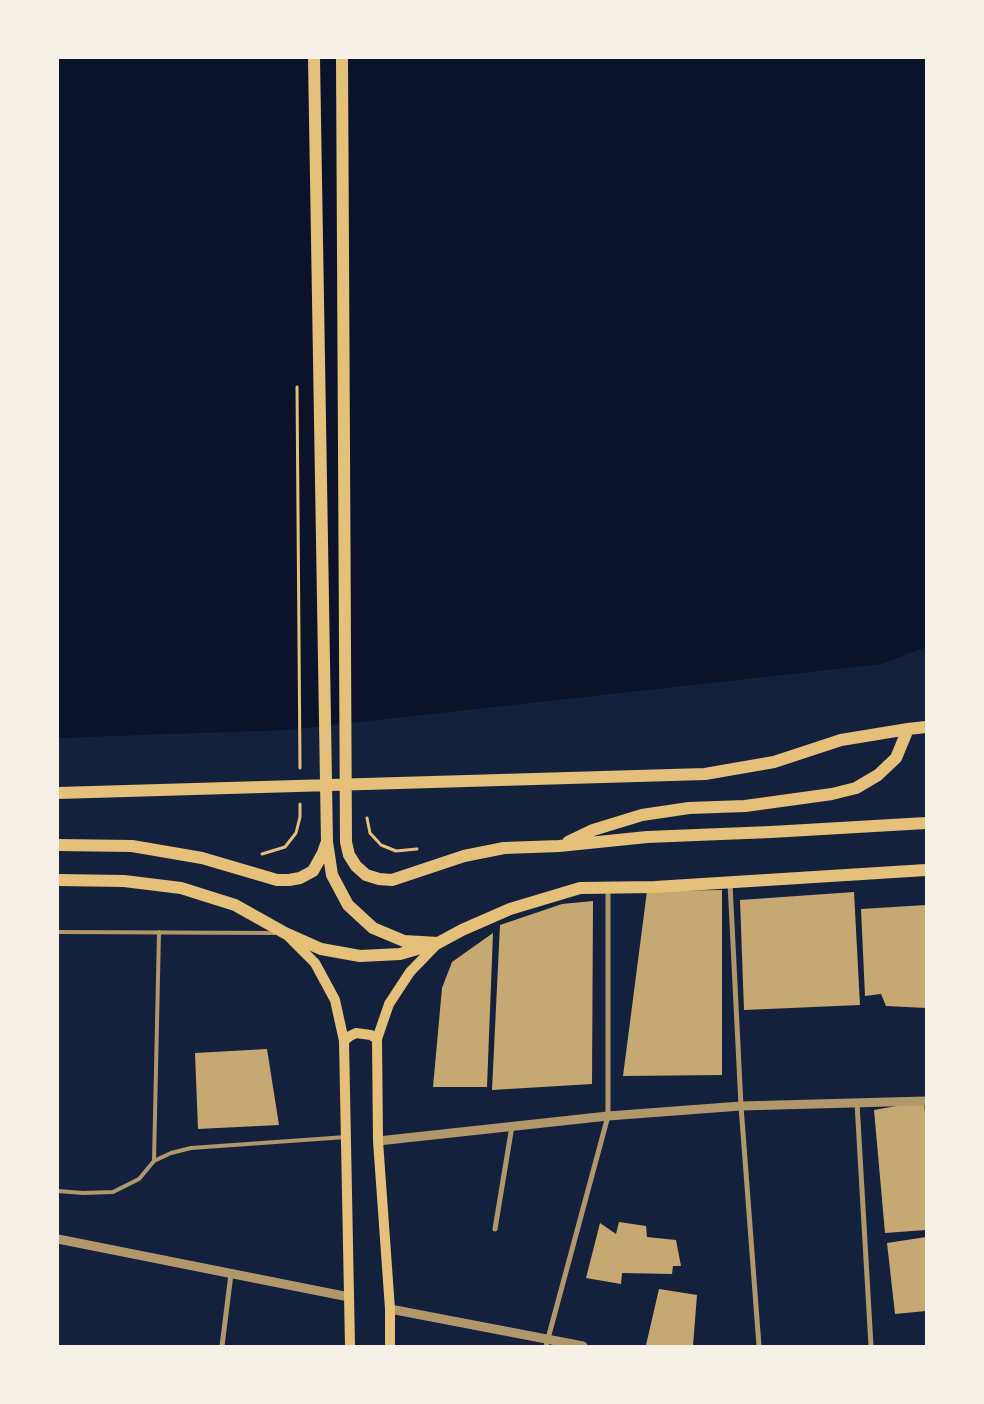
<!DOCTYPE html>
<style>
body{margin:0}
#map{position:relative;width:984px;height:1404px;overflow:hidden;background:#14213d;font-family:"IBM Plex Serif",serif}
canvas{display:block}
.frame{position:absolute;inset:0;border:59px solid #f6f1e7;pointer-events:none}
</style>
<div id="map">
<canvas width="984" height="1404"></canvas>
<div class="frame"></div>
</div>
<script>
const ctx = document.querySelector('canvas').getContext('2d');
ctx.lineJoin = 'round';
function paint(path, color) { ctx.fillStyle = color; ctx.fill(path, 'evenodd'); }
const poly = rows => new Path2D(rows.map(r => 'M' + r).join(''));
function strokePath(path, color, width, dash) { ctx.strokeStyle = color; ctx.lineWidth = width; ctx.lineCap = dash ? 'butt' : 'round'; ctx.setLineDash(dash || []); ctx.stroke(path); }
const water = poly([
 [58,58,926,58,926,647,882,664,287,730,58,738]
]);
const building = poly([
 [722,890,722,1075,623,1076,647,891],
 [854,892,860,1005,744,1010,740,900],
 [593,901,592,1084,492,1090,500,925,562,904],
 [926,905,926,1008,886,1006,881,994,865,996,861,909],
 [493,933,487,1087,433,1087,442,988,452,962],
 [267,1049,279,1125,198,1129,195,1053],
 [924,1101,926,1124,926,1230,885,1233,874,1110],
 [619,1222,646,1226,647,1237,676,1240,681,1266,673,1266,672,1274,622,1273,621,1284,586,1278,600,1223,616,1234],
 [926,1237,926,1311,895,1314,887,1243],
 [659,1289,697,1295,693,1346,646,1345]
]);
const path = poly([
 [297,387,300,768],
 [367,818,370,833,381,845,396,851,417,849],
 [262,854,285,847,296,833,300,817,300,804]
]);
const service = poly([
 [58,932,275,933],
 [154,1161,159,932],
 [58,1191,83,1193,113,1192,139,1179,154,1161,171,1153,191,1148,346,1137]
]);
const minor = poly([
 [730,883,741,1106,759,1346],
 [857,1103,871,1346],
 [495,1229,512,1126],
 [222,1346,231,1274],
 [546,1346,608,1116,608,888]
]);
const tertiary = poly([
 [378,1141,608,1116,741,1106,926,1101],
 [58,1239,349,1297],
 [390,1309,583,1346]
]);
const secondary = poly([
 [287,935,315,963,335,1000,344,1041,350,1346],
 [344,1041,350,1036,356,1033,371,1035,377,1039],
 [390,1346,390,1309,378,1141,377,1039,389,1004,410,972,438,943]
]);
const primary = poly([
 [314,58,327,842,332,875,348,905,373,928,404,941,438,943],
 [342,58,346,842,349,855,356,866,366,875,379,879,392,880,464,856,504,848,559,846,647,837,771,832,926,823],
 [58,793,705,774,774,762,841,740,908,729,926,727],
 [568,842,593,830,642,815,689,808,745,806,832,794,856,788,878,775,896,758,908,729],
 [58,845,132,846,202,858,277,880,289,880,300,878,313,871,323,853,326,844],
 [58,880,124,881,181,888,235,905,285,933,321,949,360,956,400,954,438,943,462,930,510,909,580,888,655,887,926,870]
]);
paint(water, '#0b132b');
paint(building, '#c6a872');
strokePath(path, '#e5c07b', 3);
strokePath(service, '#b1986c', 4);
strokePath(minor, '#b1986c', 5);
strokePath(tertiary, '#b1986c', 9);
strokePath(secondary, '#e5c07b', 10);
strokePath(primary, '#e5c07b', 12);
</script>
